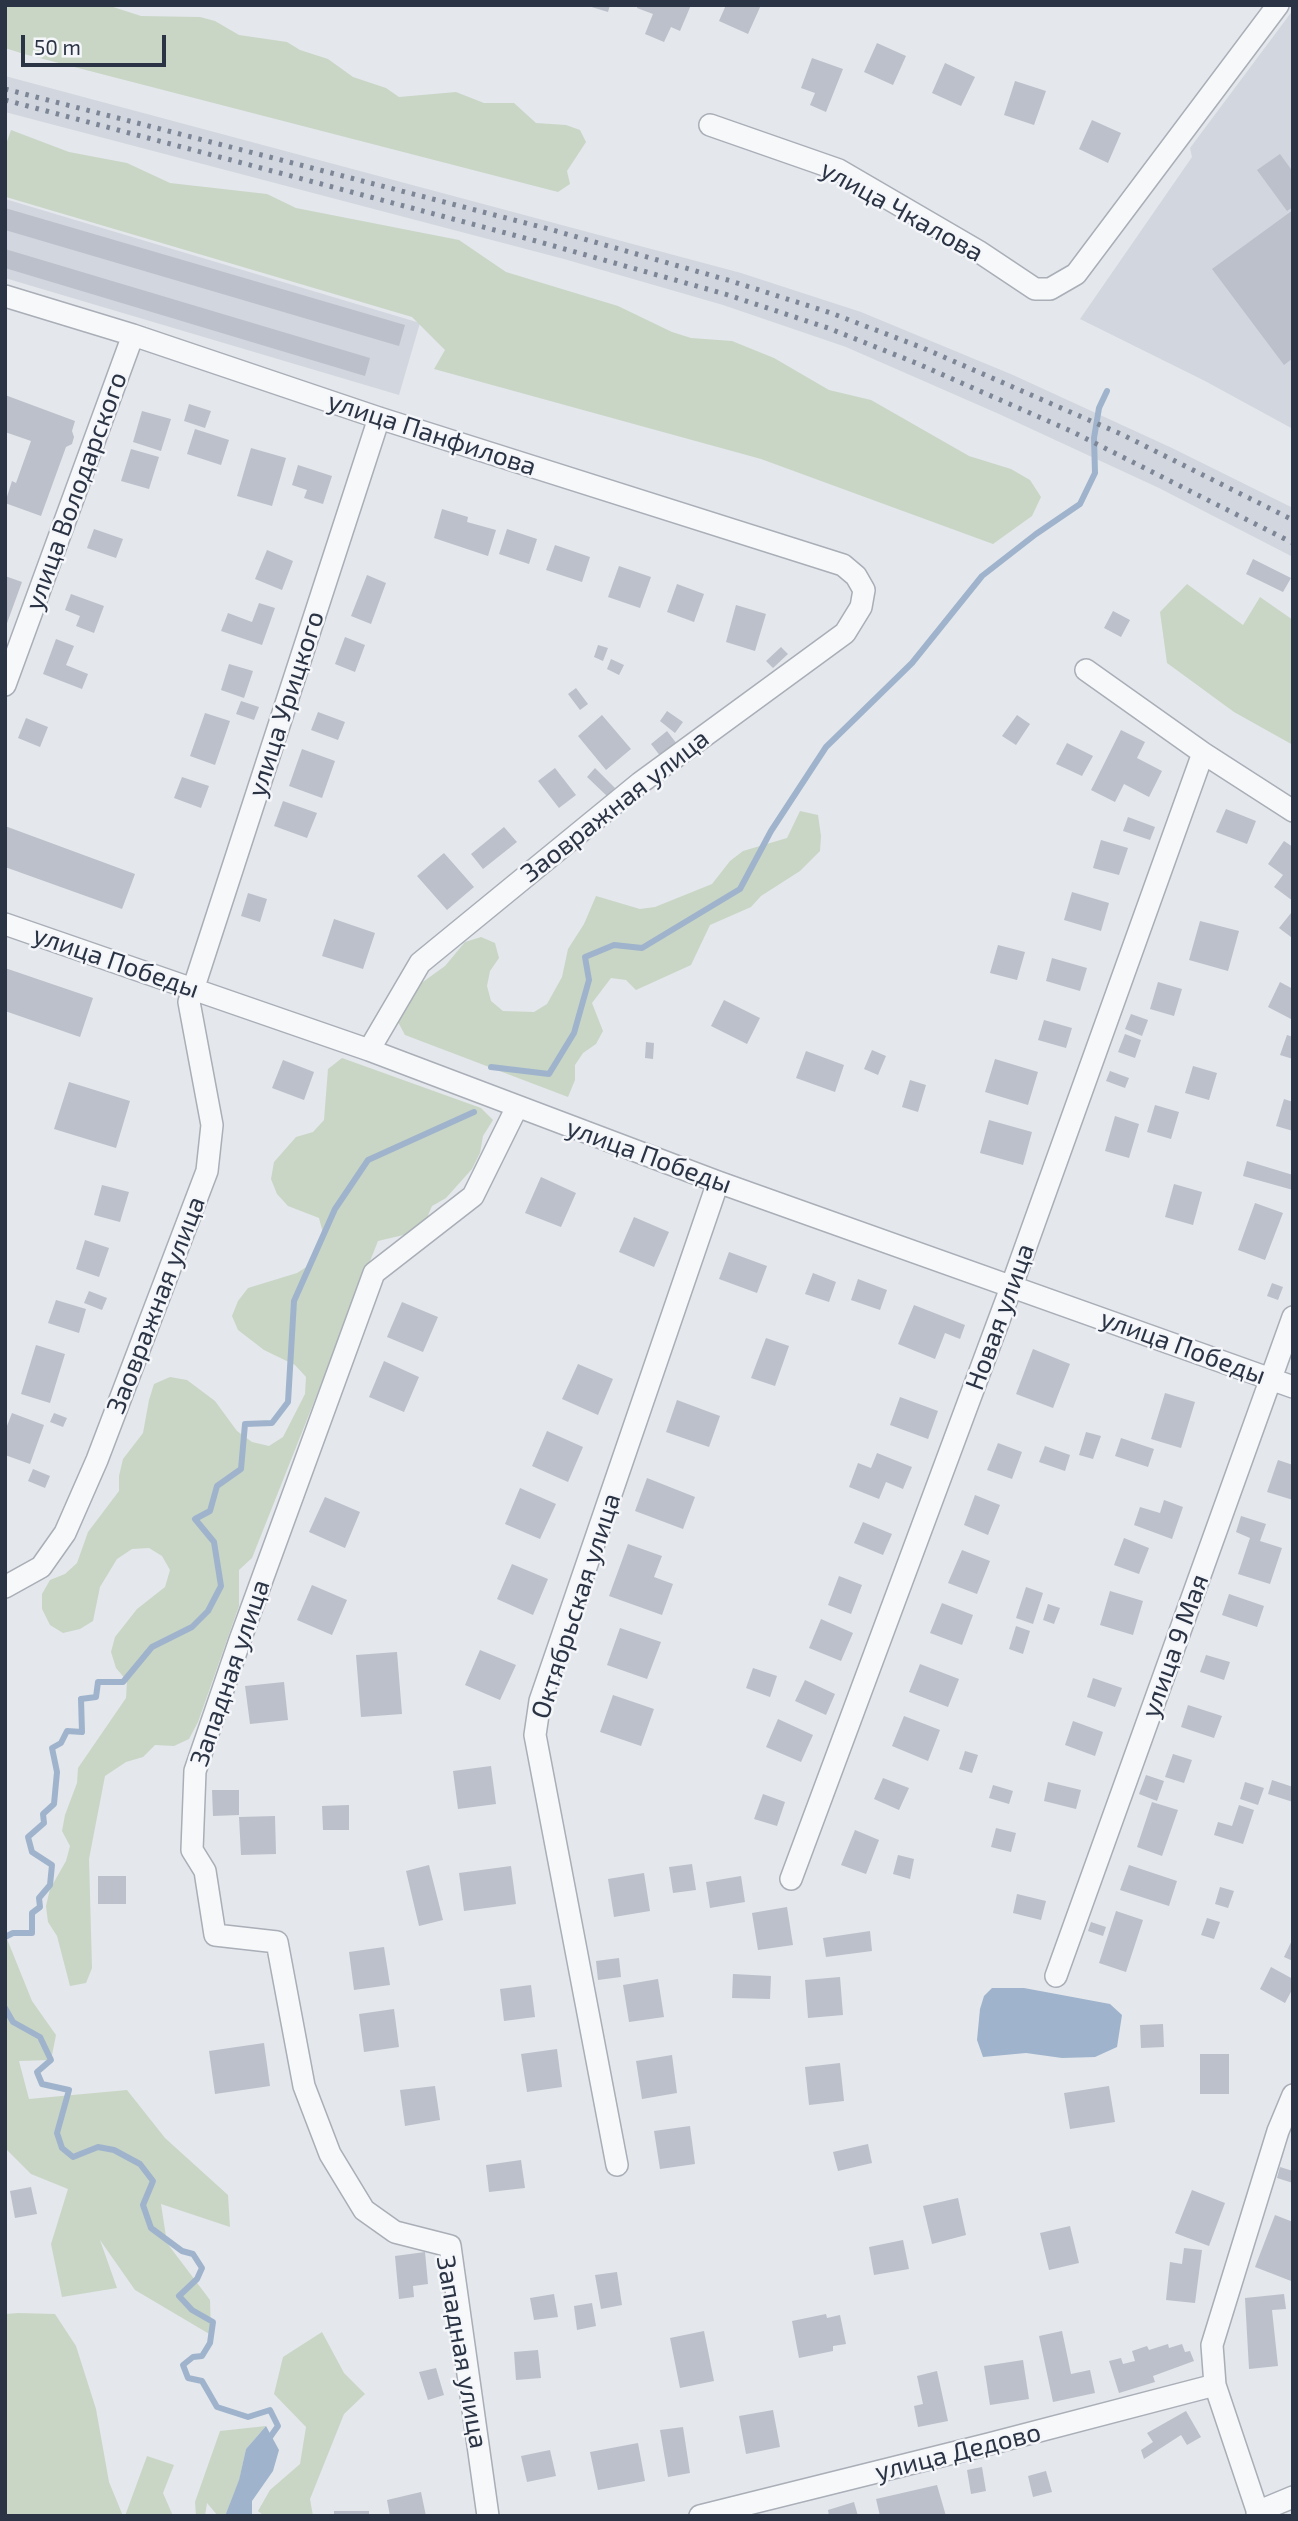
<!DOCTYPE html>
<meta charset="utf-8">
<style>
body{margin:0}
#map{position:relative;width:1298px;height:2521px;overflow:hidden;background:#e4e7ec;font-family:"Exo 2",sans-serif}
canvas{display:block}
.frame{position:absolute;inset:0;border:7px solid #2b3445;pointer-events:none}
.scale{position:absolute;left:21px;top:35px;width:145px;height:32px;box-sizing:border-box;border:4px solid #2b3445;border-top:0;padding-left:9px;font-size:21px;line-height:24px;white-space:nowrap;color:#2b3445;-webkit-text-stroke:5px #f4f6f9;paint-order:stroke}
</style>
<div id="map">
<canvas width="1298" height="2521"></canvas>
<div class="frame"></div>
<div class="scale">50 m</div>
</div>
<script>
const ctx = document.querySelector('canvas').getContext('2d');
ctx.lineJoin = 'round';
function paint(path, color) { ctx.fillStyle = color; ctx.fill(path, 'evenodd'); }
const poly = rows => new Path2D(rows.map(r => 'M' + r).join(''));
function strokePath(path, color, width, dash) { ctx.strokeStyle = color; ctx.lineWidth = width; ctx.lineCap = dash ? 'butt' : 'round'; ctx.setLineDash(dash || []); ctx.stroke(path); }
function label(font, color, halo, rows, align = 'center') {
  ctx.font = font + ' "Exo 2",sans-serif'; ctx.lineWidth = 5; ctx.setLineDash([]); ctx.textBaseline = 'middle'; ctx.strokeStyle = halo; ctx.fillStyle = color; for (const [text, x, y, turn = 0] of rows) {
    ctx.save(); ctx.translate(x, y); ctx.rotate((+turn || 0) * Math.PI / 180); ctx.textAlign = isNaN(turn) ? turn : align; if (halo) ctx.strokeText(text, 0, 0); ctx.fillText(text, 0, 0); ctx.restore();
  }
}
const built = poly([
 [1293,10,1293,429,1205,381,1080,319,1192,157,1190,148],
 [5,76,741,273,861,312,1013,375,1172,448,1293,508,1293,557,1159,488,999,414,846,347,723,305,564,259,5,112],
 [5,199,420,323,399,395,5,278]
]);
const green = poly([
 [5,5,107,5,141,16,200,17,215,21,239,35,287,42,300,50,328,59,353,77,386,88,399,97,456,92,484,103,514,103,536,123,566,125,580,130,586,142,567,171,570,184,558,192,24,54,5,48],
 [11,130,69,152,127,163,170,183,267,194,296,208,459,240,506,272,618,306,672,332,691,338,732,341,774,358,829,390,871,400,969,456,1011,469,1030,480,1041,497,1032,516,993,544,761,459,434,369,445,350,412,317,6,197,5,147],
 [1187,584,1243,625,1260,597,1293,620,1293,745,1234,712,1167,663,1160,612],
 [800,811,818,815,821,836,820,851,800,871,761,896,751,907,710,925,691,965,636,990,626,980,611,978,592,1003,603,1031,596,1044,583,1053,575,1065,575,1080,568,1097,405,1035,398,1022,404,1009,420,984,445,966,465,942,481,937,495,943,499,958,490,971,487,986,491,1001,503,1011,534,1012,547,1004,562,977,568,949,584,924,596,896,640,909,655,907,712,884,730,861,743,851,787,838],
 [342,1058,481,1108,493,1120,483,1136,480,1153,472,1169,446,1198,432,1206,426,1220,412,1233,378,1241,252,1558,239,1570,239,1606,198,1722,189,1739,174,1746,155,1745,143,1757,126,1762,105,1776,89,1859,92,1968,86,1983,70,1986,57,1936,48,1922,46,1906,50,1889,66,1861,70,1846,62,1831,65,1815,77,1783,78,1768,126,1698,127,1681,116,1668,111,1652,115,1637,137,1609,165,1587,170,1570,162,1556,149,1548,132,1549,117,1559,100,1587,93,1621,80,1629,63,1633,50,1625,42,1609,42,1594,50,1580,65,1574,77,1563,88,1532,119,1491,119,1476,123,1459,143,1433,149,1400,154,1384,170,1377,187,1380,215,1401,237,1431,252,1442,269,1446,283,1437,305,1394,306,1377,295,1365,264,1350,238,1330,232,1316,238,1301,248,1288,297,1273,311,1264,319,1250,323,1233,319,1218,288,1206,277,1194,271,1179,274,1162,296,1137,313,1132,324,1120,328,1069],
 [5,1934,32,2001,56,2035,51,2060,19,2061,29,2099,127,2090,165,2138,228,2195,230,2227,161,2204,167,2243,210,2300,211,2335,135,2290,100,2240,117,2288,62,2297,51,2244,68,2189,31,2174,5,2148],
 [18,2313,55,2314,76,2346,96,2409,109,2482,123,2516,5,2516,5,2314],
 [322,2332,344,2373,365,2394,344,2414,310,2499,313,2516,264,2516,258,2511,270,2490,300,2464,306,2427,274,2394,283,2357],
 [266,2426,246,2449,239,2481,225,2516,218,2516,207,2503,205,2516,196,2516,195,2502,220,2431],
 [147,2456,174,2465,163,2493,173,2516,125,2516]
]);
const water = poly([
 [992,1988,1024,1988,1110,2004,1122,2015,1117,2047,1095,2057,1062,2058,1026,2053,983,2057,977,2040,980,2009,984,1996],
 [266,2426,279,2450,273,2471,252,2501,252,2516,225,2516,239,2480,246,2449]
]);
const stream = poly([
 [491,1067,549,1074,574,1033,589,980,585,957,614,945,642,948,740,889,771,831,826,747,912,663,982,576,1036,534,1080,504,1095,473,1094,438,1099,408,1107,391],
 [5,1937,13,1933,32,1933,32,1913,40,1907,39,1898,50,1885,52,1865,32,1852,28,1837,44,1823,43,1814,54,1804,57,1772,52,1748,61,1743,67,1731,82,1732,81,1699,96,1697,98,1682,123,1682,152,1647,192,1627,208,1611,221,1586,214,1542,195,1519,210,1511,217,1486,241,1469,245,1424,272,1423,288,1402,294,1301,335,1209,368,1160,474,1112],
 [5,2008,13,2022,40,2037,51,2060,37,2072,42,2084,69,2090,57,2133,62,2148,73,2157,98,2147,114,2150,140,2164,153,2181,143,2205,151,2228,182,2251,193,2254,202,2268,197,2279,179,2296,192,2310,213,2322,210,2343,202,2356,193,2357,183,2365,188,2378,202,2381,217,2407,248,2417,270,2410,278,2426,268,2440]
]);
const building = poly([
 [585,5,610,5,608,12],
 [638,5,691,5,680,31,671,27,664,42,645,34,653,14,637,8],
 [726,5,761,5,748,34,719,21],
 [877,43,906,56,893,85,864,72],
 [812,58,843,69,826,112,810,105,815,93,801,88],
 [945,63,975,77,961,106,932,93],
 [1015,81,1046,91,1034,125,1004,115],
 [1092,120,1121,133,1108,163,1079,149],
 [1280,154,1293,172,1293,207,1287,211,1257,170],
 [5,208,405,325,399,346,5,230],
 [1293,210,1293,358,1284,365,1212,269],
 [5,249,370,358,365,376,5,268],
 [5,395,75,421,72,431,74,437,72,444,66,447,41,516,5,503,12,481,16,483,31,441,5,432],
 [189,404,211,411,205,428,184,421],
 [142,411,171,419,161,451,133,442],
 [195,429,229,440,221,465,187,454],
 [251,448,286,458,272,506,237,496],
 [131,449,159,457,149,489,121,481],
 [298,465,332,476,323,504,304,498,307,490,292,485],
 [442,509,468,517,467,522,496,530,488,556,434,538],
 [94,529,123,539,116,558,87,548],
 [507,529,537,539,529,564,499,554],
 [555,545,590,557,582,582,546,570],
 [267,550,293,561,282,590,255,579],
 [1253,559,1291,578,1283,592,1246,574],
 [619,566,651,577,640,608,608,597],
 [367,575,386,583,371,624,351,616],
 [5,576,22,582,6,626,5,626],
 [677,584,704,594,694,622,667,612],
 [71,594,104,606,94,633,76,626,80,616,65,610],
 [259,603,275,608,262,645,221,631,228,613,252,622],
 [736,605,766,614,755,651,726,642],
 [1113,611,1130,620,1121,637,1104,628],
 [345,637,365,645,355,672,335,664],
 [56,639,74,646,66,665,88,674,82,689,43,674],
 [598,645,608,648,603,661,594,657],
 [781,647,788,654,773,668,766,661],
 [611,659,624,665,619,675,607,669],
 [229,664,253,671,244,698,221,690],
 [576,688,588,704,580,710,568,694],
 [241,701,259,707,254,720,236,714],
 [667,711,683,722,675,733,660,721],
 [318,712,345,722,338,740,311,730],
 [205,713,230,721,215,765,190,756],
 [602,715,631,749,606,770,578,736],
 [1017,715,1030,724,1016,745,1002,736],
 [26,718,48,727,40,747,18,738],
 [1121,730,1145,742,1137,758,1162,771,1149,797,1124,784,1115,802,1091,790],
 [667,731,677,744,661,757,651,744],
 [1067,743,1093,756,1082,776,1056,764],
 [302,749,335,761,322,798,289,786],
 [555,768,576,795,559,808,538,781],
 [595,768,615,788,607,796,587,777],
 [182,777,209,786,201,808,174,798],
 [283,801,317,813,307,838,274,826],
 [1226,809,1256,821,1247,844,1216,832],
 [1128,817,1155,827,1150,840,1123,831],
 [5,826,135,874,122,909,5,867],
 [504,827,517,842,483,869,471,854],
 [1101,840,1128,848,1119,875,1093,868],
 [1284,841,1293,847,1293,901,1274,887,1283,875,1268,864],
 [444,853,474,887,447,910,417,876],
 [1072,892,1109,903,1101,931,1064,920],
 [248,893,267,899,260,922,241,916],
 [1291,913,1293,935,1291,937,1279,928],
 [334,919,375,933,363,969,322,956],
 [1200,921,1239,931,1228,971,1189,960],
 [998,945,1025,952,1017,980,990,973],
 [1052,958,1087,968,1080,991,1046,981],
 [5,968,93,998,80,1037,5,1011],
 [1158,982,1182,989,1174,1016,1150,1009],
 [1280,982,1293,989,1293,1020,1268,1007],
 [724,1000,760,1018,747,1044,711,1026],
 [1131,1014,1148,1020,1142,1036,1125,1029],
 [1044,1020,1072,1028,1066,1048,1038,1040],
 [1125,1034,1141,1040,1135,1058,1118,1052],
 [1287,1035,1293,1037,1293,1059,1280,1055],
 [646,1042,654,1043,653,1059,645,1058],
 [872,1050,886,1056,878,1075,864,1069],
 [806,1051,844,1065,835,1092,796,1078],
 [995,1059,1038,1072,1028,1105,985,1092],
 [283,1060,314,1072,304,1100,272,1088],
 [1193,1066,1217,1073,1209,1100,1185,1093],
 [1110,1071,1129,1078,1125,1088,1106,1081],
 [910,1080,926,1085,918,1112,902,1107],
 [69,1082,130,1101,116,1148,54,1129],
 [1284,1099,1293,1102,1293,1131,1276,1126],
 [1155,1105,1179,1112,1171,1139,1147,1132],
 [1115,1116,1139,1124,1129,1158,1105,1151],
 [989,1120,1032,1132,1023,1165,980,1153],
 [1247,1161,1293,1175,1293,1190,1243,1176],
 [541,1177,576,1193,561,1227,525,1213],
 [1174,1184,1202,1192,1193,1225,1165,1217],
 [102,1185,129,1192,120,1222,94,1215],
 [1255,1203,1283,1213,1265,1260,1238,1250],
 [634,1217,669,1232,654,1267,619,1252],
 [85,1240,109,1248,99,1277,76,1269],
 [729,1252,767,1266,757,1293,719,1279],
 [813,1273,836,1282,829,1302,805,1294],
 [858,1279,887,1290,880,1310,851,1300],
 [1272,1283,1283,1287,1278,1300,1267,1296],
 [89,1291,107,1298,102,1310,84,1303],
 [56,1300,86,1309,79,1333,48,1323],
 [402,1302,438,1317,423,1352,387,1337],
 [914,1305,965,1325,960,1339,945,1333,935,1359,898,1344],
 [766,1338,789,1346,775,1386,751,1378],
 [36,1345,65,1354,50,1403,21,1394],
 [1033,1349,1070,1364,1053,1408,1016,1394],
 [384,1361,419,1377,404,1412,369,1397],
 [578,1364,613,1379,598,1415,562,1399],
 [1165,1393,1195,1402,1181,1448,1151,1439],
 [900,1397,938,1411,928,1439,890,1425],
 [677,1400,720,1416,709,1447,666,1432],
 [12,1413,44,1425,30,1464,5,1455,5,1431],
 [54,1413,67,1418,63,1427,50,1422],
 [547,1431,583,1447,568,1482,532,1466],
 [1086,1432,1101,1436,1093,1459,1079,1455],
 [1121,1438,1154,1449,1148,1467,1115,1456],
 [998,1443,1022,1452,1012,1479,987,1470],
 [1045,1446,1070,1455,1065,1471,1039,1462],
 [877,1453,912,1467,903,1489,886,1482,879,1499,849,1487,858,1463,871,1468],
 [1278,1460,1293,1465,1293,1500,1267,1492],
 [33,1469,50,1476,45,1488,28,1481],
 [647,1478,695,1497,683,1529,635,1511],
 [520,1488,556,1504,540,1539,505,1524],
 [975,1495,1000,1505,988,1535,964,1525],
 [325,1497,360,1512,345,1548,309,1532],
 [1164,1500,1183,1507,1172,1539,1134,1525,1140,1507,1160,1513],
 [1241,1516,1266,1524,1260,1541,1282,1548,1270,1584,1238,1574,1250,1538,1236,1532],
 [863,1522,892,1534,883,1555,854,1543],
 [1124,1538,1149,1548,1139,1574,1114,1565],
 [628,1544,662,1556,654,1577,673,1584,662,1615,609,1596],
 [962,1550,990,1561,977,1594,948,1583],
 [512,1564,548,1579,533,1615,497,1599],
 [839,1576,862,1585,851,1614,828,1605],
 [312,1585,347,1600,332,1635,297,1620],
 [1026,1587,1043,1593,1033,1624,1016,1618],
 [1110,1591,1143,1601,1133,1635,1100,1625],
 [1229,1594,1264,1606,1257,1627,1222,1615],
 [942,1603,973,1615,962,1645,930,1633],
 [1048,1604,1060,1608,1054,1624,1043,1620],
 [821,1619,853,1633,841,1661,809,1648],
 [1016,1626,1030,1631,1023,1654,1009,1649],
 [620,1628,661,1642,647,1679,607,1665],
 [480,1650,516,1665,500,1700,465,1685],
 [397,1652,402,1714,361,1717,356,1655],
 [1206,1655,1230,1662,1224,1680,1200,1672],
 [920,1664,959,1679,948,1707,909,1692],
 [753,1668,777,1676,770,1697,746,1688],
 [1093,1678,1122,1688,1115,1707,1087,1697],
 [805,1680,835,1694,826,1715,795,1701],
 [284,1682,288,1720,250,1724,245,1686],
 [613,1695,654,1709,641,1746,600,1732],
 [1188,1705,1222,1716,1214,1738,1181,1727],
 [904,1716,940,1730,928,1761,892,1746],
 [778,1719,813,1735,801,1762,766,1747],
 [1073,1721,1103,1732,1095,1756,1065,1745],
 [965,1751,978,1755,972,1773,959,1769],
 [1173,1754,1192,1760,1184,1783,1165,1777],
 [491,1766,496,1804,458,1809,453,1771],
 [1146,1775,1164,1781,1157,1801,1139,1794],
 [883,1778,909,1788,899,1810,874,1799],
 [1272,1780,1293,1787,1293,1802,1268,1794],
 [1048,1782,1081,1790,1076,1809,1044,1801],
 [1245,1782,1264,1788,1258,1805,1240,1799],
 [993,1785,1013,1791,1009,1804,989,1798],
 [212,1790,239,1790,239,1815,213,1816],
 [763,1794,785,1802,777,1826,754,1819],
 [1152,1802,1178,1810,1162,1856,1137,1847],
 [349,1805,349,1830,323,1830,322,1806],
 [1239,1805,1254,1810,1243,1844,1214,1835,1218,1822,1232,1826],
 [275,1816,276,1854,241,1855,239,1817],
 [996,1828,1016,1833,1011,1852,991,1847],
 [855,1830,879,1840,866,1874,841,1865],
 [898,1855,914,1859,910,1879,893,1874],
 [692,1864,696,1890,673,1893,669,1867],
 [429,1865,443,1920,419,1926,406,1871],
 [1129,1865,1177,1881,1169,1906,1120,1890],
 [511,1866,516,1904,464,1911,459,1873],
 [644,1873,650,1911,614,1917,608,1879],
 [98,1876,126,1876,126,1904,98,1904],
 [741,1876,745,1902,710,1908,706,1882],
 [1220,1887,1234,1891,1228,1908,1215,1904],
 [1017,1894,1046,1901,1041,1920,1013,1913],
 [787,1907,793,1945,758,1950,752,1913],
 [1116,1911,1143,1920,1126,1972,1099,1963],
 [1207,1918,1220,1922,1214,1939,1201,1935],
 [1091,1922,1106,1927,1103,1936,1088,1931],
 [870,1931,872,1951,826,1957,823,1938],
 [1293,1938,1293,1961,1284,1957],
 [384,1947,390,1985,354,1990,349,1952],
 [619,1958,621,1977,598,1980,596,1961],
 [1271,1967,1293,1979,1293,1988,1285,2003,1260,1989],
 [733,1974,771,1976,770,1999,732,1998],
 [840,1977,843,2015,808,2018,805,1980],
 [658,1979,664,2017,629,2022,623,1985],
 [531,1985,535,2017,504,2021,500,1989],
 [394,2009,399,2047,364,2052,359,2014],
 [1163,2024,1164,2047,1141,2048,1140,2025],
 [264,2043,270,2086,215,2094,209,2051],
 [557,2049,562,2087,527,2092,521,2054],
 [1200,2054,1229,2054,1229,2094,1200,2094],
 [672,2055,677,2093,642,2099,636,2061],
 [840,2063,844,2101,809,2105,805,2067],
 [435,2086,440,2120,405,2126,400,2090],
 [1109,2086,1115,2122,1070,2129,1064,2093],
 [690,2126,695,2164,660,2169,654,2131],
 [868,2144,872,2163,838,2171,833,2152],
 [521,2160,525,2188,489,2192,486,2165],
 [1280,2167,1293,2171,1293,2183,1277,2178],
 [31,2187,37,2214,15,2218,10,2191],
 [1192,2190,1225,2203,1209,2246,1175,2233],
 [958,2198,966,2235,932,2244,923,2206],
 [1275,2215,1293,2222,1291,2281,1255,2267],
 [1070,2226,1079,2263,1049,2270,1040,2233],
 [903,2240,909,2269,874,2275,869,2247],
 [1184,2248,1202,2250,1195,2303,1166,2300,1170,2262,1182,2264],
 [425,2252,428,2284,413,2286,414,2297,399,2299,395,2256],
 [617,2272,622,2305,601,2309,595,2275],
 [554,2294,558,2317,534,2320,530,2298],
 [1284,2294,1286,2309,1272,2310,1278,2366,1249,2369,1245,2298],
 [592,2303,596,2326,577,2330,574,2306],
 [826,2314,827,2318,840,2315,846,2344,833,2346,833,2351,799,2358,792,2321],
 [704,2331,714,2381,680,2388,670,2338],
 [1062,2331,1071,2374,1090,2370,1095,2393,1053,2402,1039,2336],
 [1168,2344,1169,2348,1182,2344,1185,2352,1190,2351,1194,2361,1153,2376,1155,2382,1119,2393,1109,2361,1121,2358,1123,2364,1135,2361,1132,2351,1147,2346,1149,2350],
 [538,2350,541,2378,516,2380,514,2352],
 [1023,2360,1029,2399,990,2405,984,2366],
 [436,2368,444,2395,428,2400,419,2372],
 [937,2371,948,2421,918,2427,914,2406,923,2404,917,2376],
 [773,2410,780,2447,746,2454,739,2416],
 [1186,2411,1201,2437,1187,2445,1181,2435,1144,2459,1141,2450,1153,2442,1147,2433],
 [683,2427,690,2473,668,2477,660,2430],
 [638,2443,645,2481,598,2490,590,2452],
 [550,2450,556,2476,527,2482,521,2456],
 [982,2467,986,2491,971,2494,967,2470],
 [1046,2471,1052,2492,1033,2497,1028,2476],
 [937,2485,946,2516,880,2516,876,2499],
 [421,2492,426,2516,390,2516,387,2500],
 [854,2502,858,2516,829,2516,828,2510],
 [334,2511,369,2511,369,2516,334,2516]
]);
const minor = poly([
 [710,125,839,170,978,251,1035,289,1050,289,1076,274,1278,5],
 [5,296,133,335,379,418,843,565,856,576,864,590,861,607,845,633,640,783,420,963,369,1050],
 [1086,670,1203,753,1293,811],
 [5,685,133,335],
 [5,924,369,1050,718,1182,1293,1387],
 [5,1587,41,1567,65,1533,97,1460,207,1171,212,1125,189,1002,379,418],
 [791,1879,1012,1285,1203,753],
 [1056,1976,1293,1317],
 [617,2165,535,1735,540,1701,718,1182],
 [1257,2512,1293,2497],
 [488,2516,450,2246,395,2232,364,2210,330,2154,304,2086,277,1942,215,1935,205,1871,192,1850,195,1771,240,1640,374,1273,473,1196,517,1107],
 [700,2516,989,2444,1215,2385],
 [1259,2516,1215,2385,1212,2345,1278,2131,1293,2095]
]);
const rail = poly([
 [5,89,549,229,731,281,831,313,923,348,1121,434,1293,520],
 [5,100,536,241,725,294,828,328,916,363,1071,431,1293,543]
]);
const streetNames = [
 ["улица Чкалова",902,211,29],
 ["улица Панфилова",432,434,18],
 ["улица Володарского",76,491,-70],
 ["улица Урицкого",286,704,-72],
 ["Заовражная улица",615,806,-38],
 ["улица Победы",116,962,19],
 ["улица Победы",649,1156,20],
 ["Заовражная улица",156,1305,-69],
 ["Новая улица",1000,1317,-70],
 ["улица Победы",1183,1347,20],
 ["Октябрьская улица",576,1606,-72],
 ["улица 9 Мая",1175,1646,-70],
 ["Западная улица",230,1673,-71],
 ["Западная улица",462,2352,80],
 ["улица Дедово",958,2452,-14]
];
paint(built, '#d2d6de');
paint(green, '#c9d6c5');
paint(water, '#9fb4cc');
strokePath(stream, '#9fb4cc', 6);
paint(building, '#bbc0ca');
strokePath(minor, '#a9aeb7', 24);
strokePath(minor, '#f7f8fa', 21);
strokePath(rail, '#7d8696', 5, [3.5, 7]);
label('26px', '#2b3445', '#f4f6f9', streetNames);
</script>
